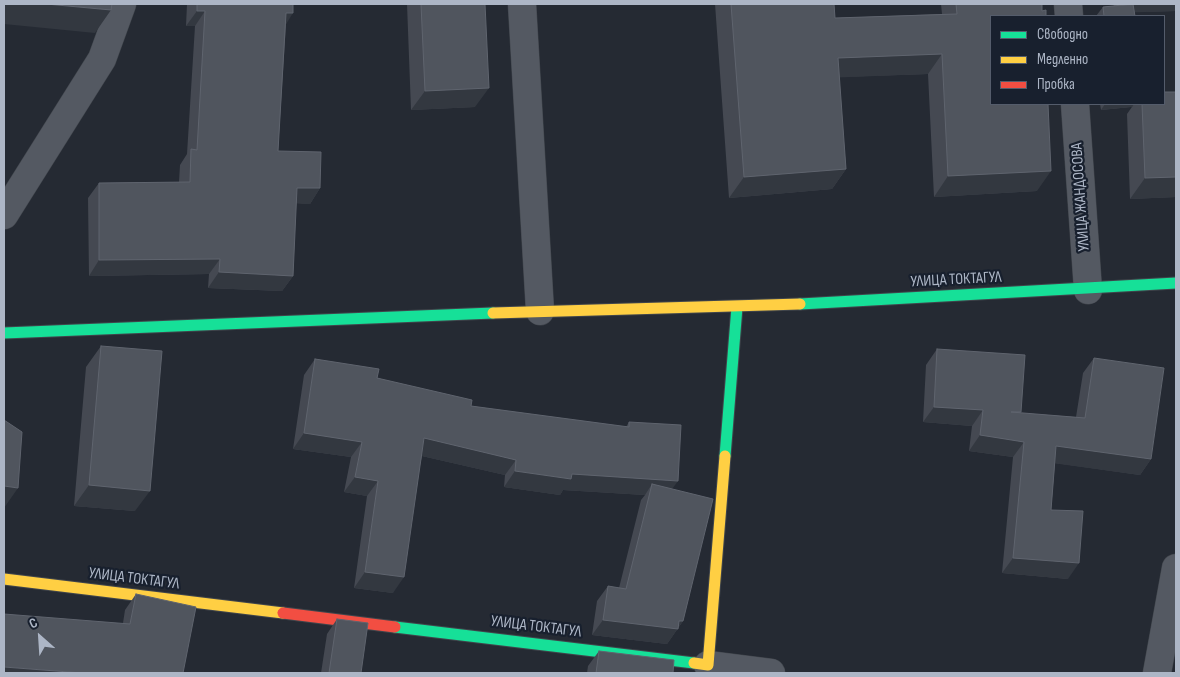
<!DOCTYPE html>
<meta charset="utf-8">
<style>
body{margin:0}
#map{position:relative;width:1180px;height:677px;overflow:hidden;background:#252a33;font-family:"Sofia Sans Condensed",sans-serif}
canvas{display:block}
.frame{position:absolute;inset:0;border:5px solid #adb6c6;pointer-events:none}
.legend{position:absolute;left:990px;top:15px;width:175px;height:90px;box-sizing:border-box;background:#18202e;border:1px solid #545c6b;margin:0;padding:6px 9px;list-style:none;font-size:15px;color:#adb6c6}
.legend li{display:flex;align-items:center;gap:10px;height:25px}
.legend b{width:25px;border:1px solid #545c6b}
.north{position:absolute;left:15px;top:612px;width:50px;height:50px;-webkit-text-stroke:4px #18202e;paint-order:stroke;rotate:334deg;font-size:14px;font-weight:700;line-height:20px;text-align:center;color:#adb6c6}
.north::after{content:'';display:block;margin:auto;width:18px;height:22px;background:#adb6c6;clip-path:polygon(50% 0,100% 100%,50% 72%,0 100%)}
</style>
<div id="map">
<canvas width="1180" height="677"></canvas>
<div class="frame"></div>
<ul class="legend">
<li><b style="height:6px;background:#16e098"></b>Свободно</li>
<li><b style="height:6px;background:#ffcf43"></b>Медленно</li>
<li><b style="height:6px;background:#f24e42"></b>Пробка</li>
</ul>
<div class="north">С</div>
</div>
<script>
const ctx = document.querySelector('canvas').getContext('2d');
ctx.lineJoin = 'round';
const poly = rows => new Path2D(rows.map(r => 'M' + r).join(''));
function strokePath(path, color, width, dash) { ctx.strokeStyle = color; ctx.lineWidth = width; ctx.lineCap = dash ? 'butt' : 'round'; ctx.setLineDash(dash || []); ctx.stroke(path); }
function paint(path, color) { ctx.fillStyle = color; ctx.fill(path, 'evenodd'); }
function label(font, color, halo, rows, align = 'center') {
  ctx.font = font + ' "Sofia Sans Condensed",sans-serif'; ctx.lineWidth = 4.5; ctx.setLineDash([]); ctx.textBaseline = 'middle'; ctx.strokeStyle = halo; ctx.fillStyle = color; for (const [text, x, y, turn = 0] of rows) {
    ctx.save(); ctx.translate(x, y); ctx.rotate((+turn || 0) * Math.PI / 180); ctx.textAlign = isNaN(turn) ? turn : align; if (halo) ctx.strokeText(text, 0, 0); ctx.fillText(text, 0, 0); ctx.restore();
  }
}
const street = poly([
 [522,4,540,311],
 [1068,4,1069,16],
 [1075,104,1088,290],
 [4,215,102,59,122,4],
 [708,665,771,673],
 [1157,673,1176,568]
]);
const fast = poly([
 [800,304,1176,283],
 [4,333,493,313],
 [725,456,737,307],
 [395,627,694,663]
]);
const slow = poly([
 [493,313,800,304],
 [4,579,283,613],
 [694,663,708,665,725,456]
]);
const jam = poly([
 [283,613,395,627]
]);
const wall = poly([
 [187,4,293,4,286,24,278,151,320,188,310,204,296,203,293,276,282,291,208,288,209,274,89,276,88,198,99,183,179,182,180,165,187,154,195,26,186,26],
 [407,4,485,4,475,107,411,110],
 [715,4,834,4,835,18,942,14,941,4,1042,4,1037,191,934,197,928,74,839,77,846,169,832,189,729,198],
 [1113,4,1176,4,1176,11,1134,12,1135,16,1096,16,1103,7,1114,6],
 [1176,92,1176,197,1130,199,1127,114,1134,104,1164,104],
 [1100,104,1134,104,1131,107,1101,110],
 [101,346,135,511,74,506,86,367],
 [937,349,1021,413,1076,417,1083,373,1094,358,1151,459,1140,475,1055,463,1051,510,1068,579,1002,573,1013,457,969,451,972,426,923,422,926,365],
 [315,359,471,406,626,427,629,422,672,489,683,621,667,644,592,635,597,601,608,586,619,588,641,500,645,495,563,490,560,495,504,487,505,475,422,456,393,593,354,588,367,496,344,492,351,457,293,449,304,375],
 [136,594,183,673,123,623,125,610],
 [337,619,361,673,321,673,327,634],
 [599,651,673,673,587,673,588,666]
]);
const shadedWall = poly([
 [4,4,46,4,111,10,95,33,4,24],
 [1151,4,1176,4,1176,11,1114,13,1120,5],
 [197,11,205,11,195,26,186,26],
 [286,13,293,13,283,29],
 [942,54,928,74,824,78,838,58],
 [489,88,475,107,411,110,425,91],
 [1105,104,1134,104,1131,107,1101,110],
 [846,169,832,189,729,198,744,177],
 [1051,171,1037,191,934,197,948,176],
 [1176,177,1176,197,1130,199,1145,178],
 [297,188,320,188,310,204,286,203],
 [220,259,209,274,89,276,99,260],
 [219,272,293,276,282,291,208,288],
 [934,407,983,410,972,426,923,422],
 [304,433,362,442,351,457,293,449],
 [980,435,1024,442,1013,457,969,451],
 [424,438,516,460,505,475,413,454],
 [1056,446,1151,459,1140,475,1045,462],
 [515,471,572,474,678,481,667,496,652,484,645,495,563,490,560,495,504,487],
 [355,477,378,481,367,496,344,492],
 [89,485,150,491,135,511,74,506],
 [4,486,18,488,4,508],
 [1013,558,1079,563,1068,579,1002,573],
 [365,572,404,577,393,593,354,588],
 [603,620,679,621,683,621,667,644,592,635],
 [4,667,82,673,4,673]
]);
const building = poly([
 [46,4,112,4,111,10,46,4],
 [197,4,293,4,293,13,286,13,278,151,321,152,320,188,297,188,293,276,219,272,220,259,99,260,99,183,190,182,191,149,197,150,205,11,197,11,197,4],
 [421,4,485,4,489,88,425,91,421,4],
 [731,4,834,4,835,18,957,14,956,4,1042,4,1042,11,1046,10,1046,16,991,16,991,104,1048,104,1051,171,948,176,942,54,838,58,846,169,744,177,731,4],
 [1120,4,1151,4,1120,5,1120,4],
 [1133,4,1135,16,1104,16,1103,7,1133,4],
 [1164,92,1176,92,1176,177,1145,178,1142,104,1164,104,1164,92],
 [101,346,162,351,150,491,89,485,101,346],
 [937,349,1025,355,1021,412,1011,412,1085,418,1094,358,1164,368,1151,459,1056,446,1051,510,1083,511,1079,563,1013,558,1024,442,980,435,983,410,934,407,937,349],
 [315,359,379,369,377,378,472,400,471,406,629,427,629,422,681,425,678,481,572,474,571,479,515,471,516,460,424,438,404,577,365,572,378,481,355,477,362,442,304,433,315,359],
 [4,420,22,432,18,488,4,486,4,420],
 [652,484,713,499,683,621,679,621,678,629,603,620,608,586,626,589,652,484],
 [136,594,196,607,183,673,82,673,4,667,4,614,130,624,136,594],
 [337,619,368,623,361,673,329,673,337,619],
 [599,651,674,660,673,673,596,673,599,651]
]);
const streetNames = [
 ["УЛИЦА ЖАНДОСОВА",1081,197,-94],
 ["УЛИЦА ТОКТАГУЛ",956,280,-3],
 ["УЛИЦА ТОКТАГУЛ",134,579,7],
 ["УЛИЦА ТОКТАГУЛ",536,627,7]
];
strokePath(street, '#40454c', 29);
strokePath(fast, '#40454c', 13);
strokePath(slow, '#40454c', 13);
strokePath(jam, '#40454c', 13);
strokePath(street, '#545962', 28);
strokePath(fast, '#16e098', 11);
strokePath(slow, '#ffcf43', 11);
strokePath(jam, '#f24e42', 11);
paint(wall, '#454952');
paint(shadedWall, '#333840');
paint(building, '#50555e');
strokePath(building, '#5f646e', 1);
label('16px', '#adb6c6', '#18202e', streetNames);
</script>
